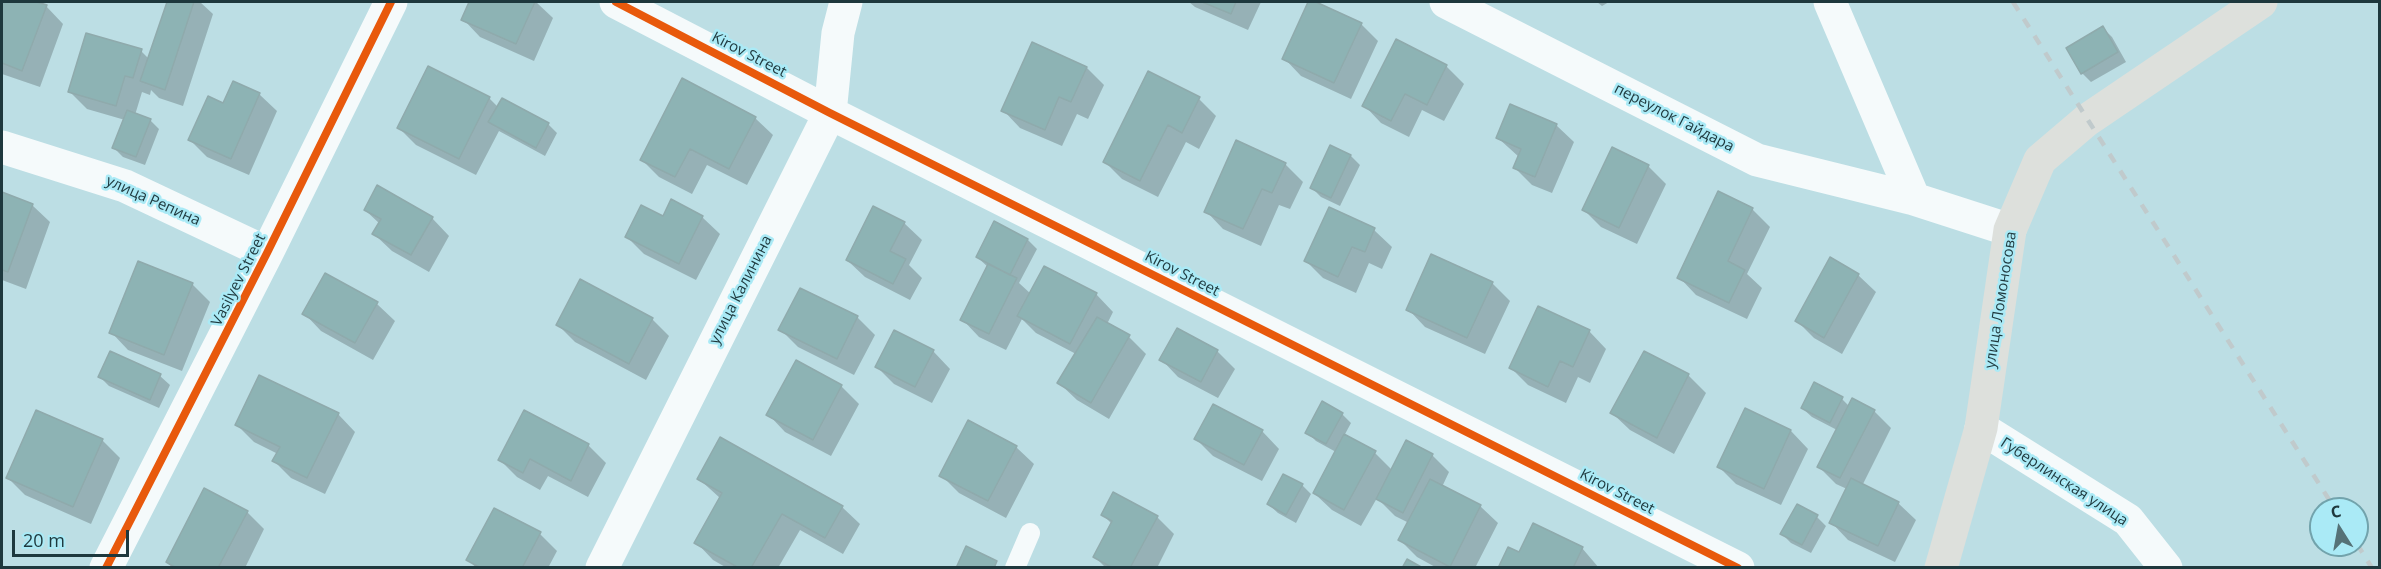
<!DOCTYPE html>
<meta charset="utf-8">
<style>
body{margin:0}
#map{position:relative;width:2381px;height:569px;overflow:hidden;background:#bcdee4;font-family:"Open Sans",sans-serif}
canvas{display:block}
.frame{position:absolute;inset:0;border:3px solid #1e383d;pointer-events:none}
.north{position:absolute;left:2309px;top:497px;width:60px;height:60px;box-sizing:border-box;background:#aaeaf6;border:2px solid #72a3ac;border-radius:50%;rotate:349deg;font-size:16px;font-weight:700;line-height:24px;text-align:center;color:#1e383d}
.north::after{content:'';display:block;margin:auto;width:21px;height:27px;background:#557277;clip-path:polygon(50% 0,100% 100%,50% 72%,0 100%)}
.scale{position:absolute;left:12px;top:530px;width:117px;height:27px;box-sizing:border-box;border:3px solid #1e383d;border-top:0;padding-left:8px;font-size:18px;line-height:21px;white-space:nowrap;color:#1e383d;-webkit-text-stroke:4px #aaeaf6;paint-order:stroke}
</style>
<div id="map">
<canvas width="2381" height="569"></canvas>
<div class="frame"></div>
<div class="north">С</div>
<div class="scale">20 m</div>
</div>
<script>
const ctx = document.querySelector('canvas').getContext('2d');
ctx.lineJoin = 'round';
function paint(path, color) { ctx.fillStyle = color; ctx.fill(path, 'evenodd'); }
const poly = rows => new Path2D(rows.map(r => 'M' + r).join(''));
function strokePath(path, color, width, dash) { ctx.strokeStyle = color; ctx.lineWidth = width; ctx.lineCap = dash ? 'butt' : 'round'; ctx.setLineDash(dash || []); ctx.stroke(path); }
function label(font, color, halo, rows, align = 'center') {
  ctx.font = font + ' "Open Sans",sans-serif'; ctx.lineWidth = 5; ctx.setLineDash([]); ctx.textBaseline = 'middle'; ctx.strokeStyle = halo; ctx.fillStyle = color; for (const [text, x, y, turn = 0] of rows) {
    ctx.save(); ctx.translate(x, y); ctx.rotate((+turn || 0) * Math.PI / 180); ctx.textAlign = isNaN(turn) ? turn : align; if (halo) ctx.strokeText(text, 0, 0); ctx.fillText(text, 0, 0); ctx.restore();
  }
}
const shadow = poly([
 [2,2,33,2,46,6,63,24,40,87,2,74],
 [168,2,200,2,213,14,183,106,159,98,151,90,150,95,142,92,135,115,150,120,159,129,145,165,123,157,114,148,125,120,87,109,70,92,141,51,149,59],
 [471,2,536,2,553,18,534,61,480,37,463,19],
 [1189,2,1261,2,1248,30,1195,7],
 [1310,2,1361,24,1378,41,1351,99,1301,76,1284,58],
 [1597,2,1609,2,1602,6],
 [2103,28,2112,37,2126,62,2091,82,2082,73],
 [1397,41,1446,66,1464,84,1444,121,1422,110,1409,137,1381,123,1364,105],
 [1087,68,1104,85,1088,119,1077,114,1062,146,1020,128,1003,110],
 [259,94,277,111,249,175,207,157,190,140,224,105],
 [489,98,498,107,548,124,557,133,545,156,499,131,476,175,416,145,398,127],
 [1199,99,1216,116,1199,149,1186,142,1158,197,1122,179,1105,162],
 [755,118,773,135,747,185,707,165,692,194,659,177,641,159],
 [1556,125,1574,142,1552,193,1532,185,1515,168,1519,157,1498,138],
 [1331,147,1351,156,1360,165,1340,206,1321,197,1312,188],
 [1285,164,1303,182,1290,209,1279,205,1261,246,1223,229,1206,211],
 [1648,166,1666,184,1637,244,1601,227,1583,209],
 [1719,193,1752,209,1770,227,1747,274,1762,288,1747,319,1696,295,1679,277],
 [2,194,32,205,50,222,26,289,2,280],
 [1329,209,1374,230,1392,247,1382,269,1369,263,1356,293,1323,278,1306,261],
 [365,210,432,218,449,236,429,272,392,251,374,234,380,224],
 [702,217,720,234,696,280,644,254,627,237],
 [904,223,922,240,909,265,922,278,910,300,865,277,847,260],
 [1028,240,1037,249,1019,283,1031,294,1096,294,1113,312,1107,324,1129,337,1146,354,1109,419,1077,400,1059,383,1076,354,1036,333,1022,319,1006,350,979,337,962,319,988,267,977,257],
 [1432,256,1492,283,1510,301,1485,354,1425,327,1408,309],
 [325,275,377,304,395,321,373,360,321,331,304,313],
 [1858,275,1876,292,1842,354,1814,338,1797,321],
 [192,284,210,302,182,371,128,350,111,332],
 [801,290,857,317,875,335,854,375,798,347,780,329],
 [652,319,669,336,646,380,575,342,558,325],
 [1178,330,1217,351,1235,369,1218,398,1178,377,1161,359],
 [1589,331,1606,349,1590,383,1578,377,1566,403,1528,385,1511,368],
 [933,351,950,369,932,403,894,384,877,367],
 [110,353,160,376,170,385,159,408,109,386,100,377],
 [1644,353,1689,376,1706,393,1674,454,1630,430,1612,413],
 [796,362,841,386,859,404,831,456,785,432,768,414],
 [1842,399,1849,406,1874,411,1891,428,1862,486,1898,503,1916,520,1895,562,1848,540,1831,522,1847,489,1836,484,1819,467,1837,430,1812,417,1802,408],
 [1745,410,1791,431,1808,449,1781,505,1736,484,1719,467],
 [525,412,589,446,606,463,588,497,548,476,540,490,517,477,500,460],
 [338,414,355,432,325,494,291,478,274,461,278,454,254,442,236,424],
 [1342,414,1351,423,1344,436,1375,453,1392,470,1432,455,1449,472,1442,487,1480,506,1498,523,1475,568,1437,568,1417,557,1400,540,1409,523,1395,516,1377,498,1361,526,1332,510,1314,493,1336,452,1316,441,1307,432],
 [1262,431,1279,449,1262,481,1213,456,1196,439],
 [102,440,120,458,91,524,25,495,8,478],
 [1016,447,1034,464,1006,518,959,493,941,475],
 [699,479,842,507,860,524,843,554,800,530,778,568,727,568,713,560,696,542,720,498],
 [1302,485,1311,494,1296,523,1278,513,1268,504],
 [247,512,264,529,245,568,173,568,167,562],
 [1103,515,1157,517,1174,534,1157,568,1106,568,1095,557,1112,524],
 [1817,517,1826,526,1811,553,1791,543,1782,534],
 [540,534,557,551,548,568,476,568,468,559],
 [1582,548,1599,568,1500,568]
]);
const building = poly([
 [2,2,37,2,47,5,22,71,2,63,2,2],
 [167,2,194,2,165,90,140,81,167,2],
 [469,2,535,2,516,44,461,20,469,2],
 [1202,2,1236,2,1231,14,1202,2],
 [1308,2,1316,2,1362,23,1334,83,1282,59,1308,2],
 [2103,26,2118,52,2081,74,2066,48,2103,26],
 [86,33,142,49,133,78,125,76,116,106,68,92,86,33],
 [1396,39,1447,65,1427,105,1405,94,1391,121,1362,106,1396,39],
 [1032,42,1087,67,1071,102,1059,97,1045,130,1001,111,1032,42],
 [428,66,490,97,459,159,397,128,428,66],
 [1148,71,1200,97,1182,133,1168,125,1140,181,1103,162,1148,71],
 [682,78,756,117,729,169,690,149,675,177,640,160,682,78],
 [233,81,260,93,231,159,188,140,208,96,223,103,233,81],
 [502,98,549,123,536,148,488,122,502,98],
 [1510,104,1557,124,1535,177,1513,168,1521,149,1496,138,1510,104],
 [127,110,151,119,136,157,112,148,127,110],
 [1236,140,1286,163,1272,193,1262,189,1243,229,1204,212,1236,140],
 [1330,145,1351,155,1331,198,1310,188,1330,145],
 [1612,147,1649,165,1619,228,1582,210,1612,147],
 [377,185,433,217,411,255,372,234,381,219,364,210,377,185],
 [1718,191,1753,208,1728,261,1745,270,1729,303,1677,278,1718,191],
 [2,192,33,204,8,272,2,270,2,192],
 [671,199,703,216,679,264,625,237,641,205,663,216,671,199],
 [873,206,905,222,890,251,906,259,893,284,846,260,873,206],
 [1329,207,1375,228,1365,252,1352,247,1338,277,1304,261,1329,207],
 [994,221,1028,239,1010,275,976,257,994,221],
 [1431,254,1493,282,1467,338,1406,310,1431,254],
 [1830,257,1859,274,1824,338,1795,321,1830,257],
 [138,261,193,283,164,355,109,333,138,261],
 [988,264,1017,278,989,334,960,320,988,264],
 [1044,266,1097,293,1070,344,1017,316,1044,266],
 [325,273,378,302,355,343,302,314,325,273],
 [580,279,653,318,629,364,556,325,580,279],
 [800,288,858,316,837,359,778,330,800,288],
 [1538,306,1590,330,1573,367,1560,361,1548,387,1509,368,1538,306],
 [1097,317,1130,335,1091,403,1057,383,1097,317],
 [1177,328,1218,350,1201,382,1159,360,1177,328],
 [894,330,934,350,915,387,875,367,894,330],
 [110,351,161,374,150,400,98,377,110,351],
 [1644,351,1689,374,1657,438,1610,413,1644,351],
 [796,360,842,385,813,440,766,415,796,360],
 [259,375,339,413,307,478,272,461,280,447,235,425,259,375],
 [1814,382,1843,397,1830,423,1801,408,1814,382],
 [1852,398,1875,410,1840,478,1817,467,1852,398],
 [1322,401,1343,413,1326,444,1305,433,1322,401],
 [1213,404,1263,430,1244,465,1194,439,1213,404],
 [1745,408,1791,430,1764,489,1717,467,1745,408],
 [36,410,103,439,73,507,6,478,36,410],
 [524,410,589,444,571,481,530,459,523,473,498,460,524,410],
 [968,420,1017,446,988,501,939,476,968,420],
 [1344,434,1376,451,1344,510,1313,493,1344,434],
 [720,437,843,506,825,538,782,514,751,568,739,568,694,543,722,493,697,479,720,437],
 [1406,440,1433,454,1403,513,1376,499,1406,440],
 [1283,474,1303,484,1286,515,1267,504,1283,474],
 [1851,478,1899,502,1878,546,1829,523,1851,478],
 [1430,479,1481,505,1450,567,1398,540,1430,479],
 [204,488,248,511,218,568,176,568,166,562,204,488],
 [1113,492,1158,516,1130,568,1113,568,1093,557,1112,521,1101,515,1113,492],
 [1797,504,1818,515,1802,545,1780,534,1797,504],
 [494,508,541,532,522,568,481,568,466,560,494,508],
 [1533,523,1583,547,1573,568,1498,568,1508,547,1519,552,1533,523],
 [966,546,997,561,994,568,956,568,966,546],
 [1407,559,1423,568,1402,568,1407,559]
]);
const lane = poly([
 [1015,568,1030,533]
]);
const street = poly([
 [616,2,830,113,1738,568],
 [1446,2,1757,160,1914,199],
 [1830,2,1914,199,2010,230],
 [2,147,125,186,267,253],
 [1981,428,2128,520,2166,568],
 [106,568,267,253,391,2],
 [602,568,830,113,838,33,846,2]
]);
const primary = poly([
 [1941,568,1981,428,2010,230,2040,160,2087,120,2261,2]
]);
const rail = poly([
 [2013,2,2335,509],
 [2357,544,2372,568]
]);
const cycleway = poly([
 [616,2,830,113,1738,568],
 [106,568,267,253,391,2]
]);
const streetNames = [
 ["Kirov Street",749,55,27],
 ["переулок Гайдара",1674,118,27],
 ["улица Репина",153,201,24],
 ["Kirov Street",1182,274,27],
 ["Vasilyev Street",239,280,-63],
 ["улица Калинина",741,290,-63],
 ["улица Ломоносова",2001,300,-81],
 ["Губерлинская улица",2064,482,33],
 ["Kirov Street",1617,492,27]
];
paint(shadow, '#0003');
paint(building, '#8db3b4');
strokePath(building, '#8faaac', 1.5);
strokePath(lane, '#f5fafb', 20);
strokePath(street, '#f5fafb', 33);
strokePath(primary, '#dde0dc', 33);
strokePath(rail, '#c0cacc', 4.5, [10, 10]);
strokePath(cycleway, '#e8590c', 8);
label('15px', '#1e383d', '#aaeaf6', streetNames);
</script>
